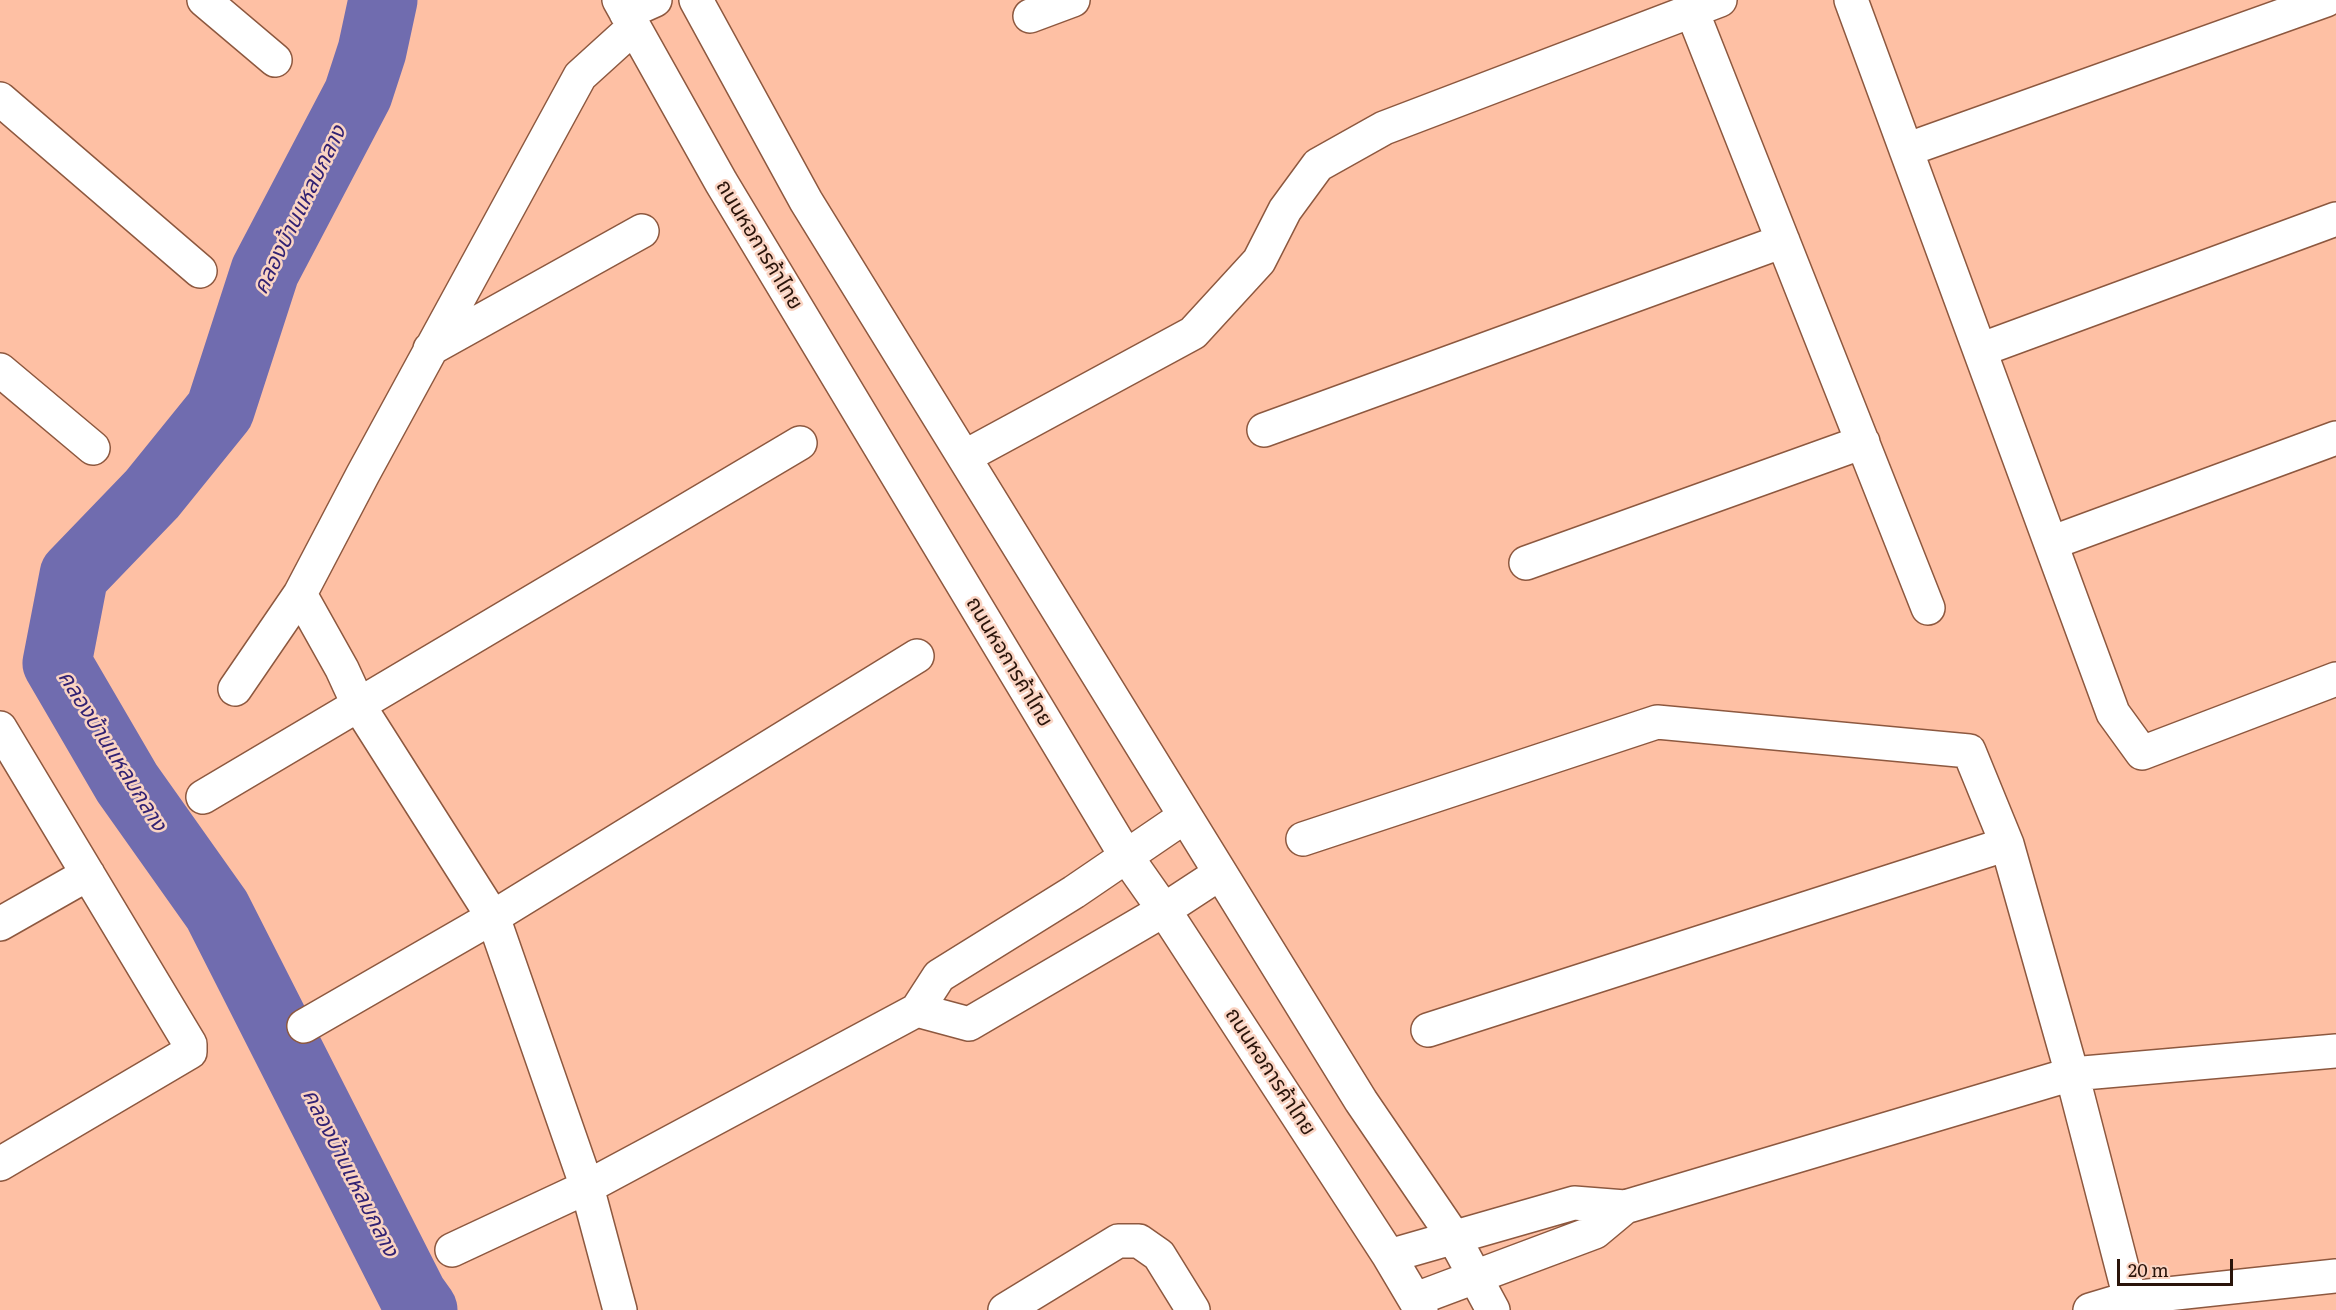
<!DOCTYPE html>
<meta charset="utf-8">
<style>
body{margin:0}
#map{position:relative;width:2336px;height:1310px;overflow:hidden;background:#fec0a4;font-family:Literata,serif}
canvas{display:block}
.scale{position:absolute;left:2117px;top:1259px;width:116px;height:27px;box-sizing:border-box;border:3px solid #2a140a;border-top:0;padding-left:8px;font-size:18px;line-height:21px;white-space:nowrap;color:#2a140a;-webkit-text-stroke:4px #fad4c3;paint-order:stroke}
</style>
<div id="map">
<canvas width="2336" height="1310"></canvas>
<div class="scale">20 m</div>
</div>
<script>
const ctx = document.querySelector('canvas').getContext('2d');
ctx.lineJoin = 'round';
const poly = rows => new Path2D(rows.map(r => 'M' + r).join(''));
function strokePath(path, color, width, dash) { ctx.strokeStyle = color; ctx.lineWidth = width; ctx.lineCap = dash ? 'butt' : 'round'; ctx.setLineDash(dash || []); ctx.stroke(path); }
function label(font, color, halo, rows, align = 'center') {
  ctx.font = font + ' Literata,"Noto Sans Thai",serif'; ctx.lineWidth = 5; ctx.setLineDash([]); ctx.textBaseline = 'middle'; ctx.strokeStyle = halo; ctx.fillStyle = color; for (const [text, x, y, turn = 0] of rows) {
    ctx.save(); ctx.translate(x, y); ctx.rotate((+turn || 0) * Math.PI / 180); ctx.textAlign = isNaN(turn) ? turn : align; if (halo) ctx.strokeText(text, 0, 0); ctx.fillText(text, 0, 0); ctx.restore();
  }
}
const river = poly([
 [383,0,372,51,358,94,265,271,220,410,152,494,74,575,57,663,127,783,217,910,413,1296,423,1310]
]);
const minor = poly([
 [204,0,275,60],
 [619,0,721,182,1126,856,1164,910,1389,1256,1421,1310],
 [696,0,806,201,1361,1101,1453,1236,1493,1310],
 [1851,0,2113,713,2142,753,2336,679],
 [1692,11,1928,608],
 [626,13,655,0],
 [1030,16,1073,0],
 [0,99,200,271],
 [1906,150,2326,0],
 [430,349,642,231],
 [1980,350,2336,219],
 [0,370,93,448],
 [1264,430,1783,241],
 [966,456,1193,333,1259,261,1285,210,1318,165,1384,128,1720,0],
 [2051,543,2336,438],
 [1526,563,1863,442],
 [235,689,300,594],
 [0,728,190,1044,190,1052,0,1164],
 [203,797,800,443],
 [1303,839,1657,722,1969,751,2007,844,2072,1074,2133,1310],
 [0,924,88,874],
 [917,1010,969,1024,1164,910,1219,874],
 [304,1026,493,917,917,656],
 [1428,1030,2007,844],
 [452,1250,587,1187,917,1010,939,976,1074,892,1184,817],
 [1389,1256,1574,1203,1625,1207,2072,1074,2336,1051],
 [1416,1299,1595,1232,1625,1207],
 [620,1310,587,1187,493,917,359,706,342,669,300,594,363,474,580,76,634,27],
 [1005,1310,1118,1241,1139,1241,1159,1255,1193,1310],
 [2090,1310,2130,1298,2336,1276]
]);
const streetNames = [
 ["ถนนหอการค้าไทย",759,245,59],
 ["ถนนหอการค้าไทย",1009,662,59],
 ["ถนนหอการค้าไทย",1270,1072,57]
];
const waterNames = [
 ["คลองบ้านแหลมกลาง",300,210,-64],
 ["คลองบ้านแหลมกลาง",112,751,58],
 ["คลองบ้านแหลมกลาง",350,1173,63]
];
strokePath(river, '#706caf', 69);
strokePath(minor, '#8d583f', 36);
strokePath(minor, '#fff', 33);
label('21px', '#2a140a', '#fad4c3', streetNames);
label('italic 22px', '#322273', '#fad4c3', waterNames);
</script>
